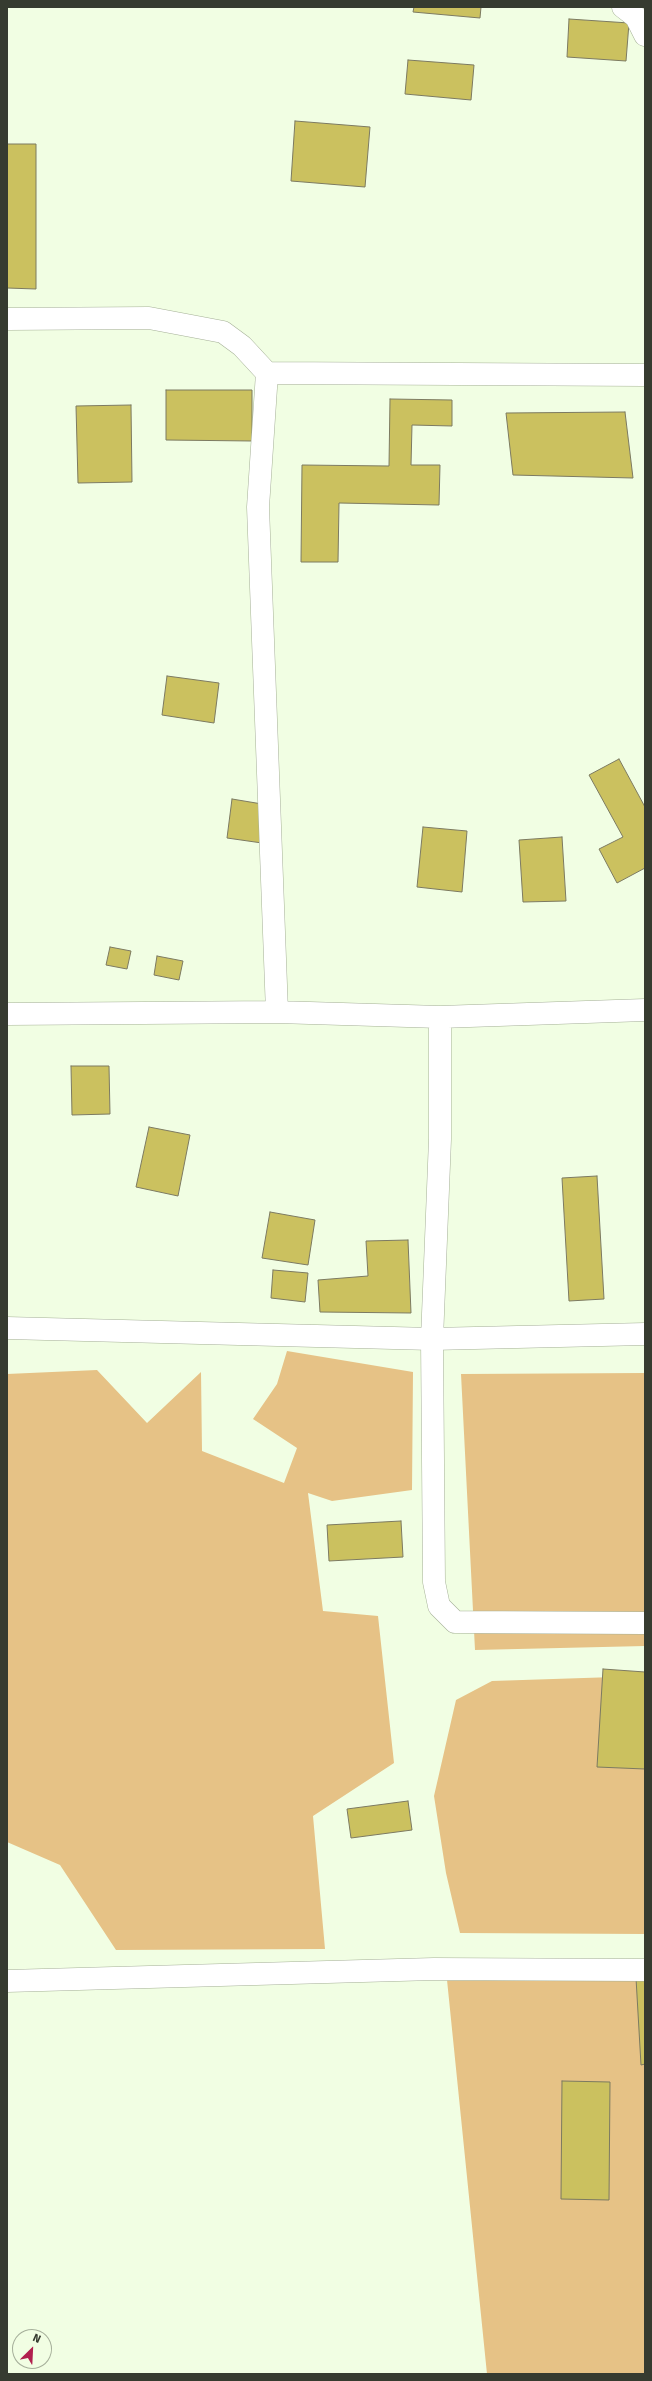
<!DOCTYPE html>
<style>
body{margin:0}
#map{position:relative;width:652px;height:2381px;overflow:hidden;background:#f1fee3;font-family:"Fira Sans",sans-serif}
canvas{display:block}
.frame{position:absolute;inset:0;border:8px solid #363b30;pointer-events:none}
.north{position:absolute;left:12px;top:2329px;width:40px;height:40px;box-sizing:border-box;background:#f1fee3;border:1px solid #a6b09b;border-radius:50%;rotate:24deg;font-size:11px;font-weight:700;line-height:16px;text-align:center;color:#363b30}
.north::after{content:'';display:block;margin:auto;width:14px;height:18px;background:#b1204e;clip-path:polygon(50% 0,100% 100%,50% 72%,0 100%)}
</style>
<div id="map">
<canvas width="652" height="2381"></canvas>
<div class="frame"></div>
<div class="north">N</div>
</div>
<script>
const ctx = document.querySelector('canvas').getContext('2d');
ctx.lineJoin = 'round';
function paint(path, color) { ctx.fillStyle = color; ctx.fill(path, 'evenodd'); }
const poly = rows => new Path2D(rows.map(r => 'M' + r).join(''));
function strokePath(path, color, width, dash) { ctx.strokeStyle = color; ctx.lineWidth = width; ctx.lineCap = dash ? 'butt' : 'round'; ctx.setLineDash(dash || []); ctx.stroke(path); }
const green = poly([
 [287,1351,413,1372,412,1490,332,1501,308,1493,323,1611,378,1616,394,1763,313,1816,325,1949,116,1950,60,1865,7,1842,7,1374,97,1370,147,1423,201,1372,202,1451,284,1483,297,1448,253,1419,277,1384],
 [645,1373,645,1646,475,1650,461,1374],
 [645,1676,645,1934,460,1933,446,1873,434,1796,456,1700,492,1681],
 [446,1970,645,1972,645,2374,487,2374]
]);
const building = poly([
 [414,7,481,7,480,18,413,12,414,7],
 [569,19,629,23,626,61,567,57,569,19],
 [408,60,474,65,471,100,405,94,408,60],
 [295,121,370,127,365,187,291,181,295,121],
 [7,144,36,144,36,289,7,288,7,144],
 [166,390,252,390,252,441,166,440,166,390],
 [390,399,452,400,452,426,412,425,411,465,440,465,439,505,339,503,338,562,301,562,302,465,389,466,390,399],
 [131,405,132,482,78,483,76,406,131,405],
 [625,412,633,478,513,475,506,413,625,412],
 [167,676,219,683,214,723,162,715,167,676],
 [619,759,645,807,645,868,617,883,599,849,623,837,589,775,619,759],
 [232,799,268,805,262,843,227,838,232,799],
 [423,827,467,831,462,892,417,887,423,827],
 [562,837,566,901,523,902,519,840,562,837],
 [110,947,131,951,127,969,106,965,110,947],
 [157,956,183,961,179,980,154,975,157,956],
 [71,1066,109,1066,110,1114,72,1115,71,1066],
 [149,1127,190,1135,178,1196,136,1187,149,1127],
 [597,1176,604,1299,569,1301,562,1178,597,1176],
 [270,1212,315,1220,308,1265,262,1258,270,1212],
 [408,1240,411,1313,320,1312,318,1280,368,1276,366,1241,408,1240],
 [273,1270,308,1273,305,1302,271,1298,273,1270],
 [401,1521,403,1557,329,1561,327,1525,401,1521],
 [603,1669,645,1672,645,1769,597,1767,603,1669],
 [408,1801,412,1830,351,1838,347,1809,408,1801],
 [645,1977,645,2064,641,2065,636,1978,645,1977],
 [562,2081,610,2082,609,2200,561,2199,562,2081]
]);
const minor = poly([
 [623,7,636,17,645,35],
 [7,319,149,318,223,332,242,346,267,373,258,507,277,1012],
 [267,373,645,375],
 [7,1014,277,1012,440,1017,645,1010],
 [440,1017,440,1139,432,1339,434,1582,439,1606,455,1622,645,1623],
 [7,1328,432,1339,645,1334],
 [7,1981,434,1969,645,1970]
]);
paint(green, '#e6c286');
paint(building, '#cbc15f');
strokePath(building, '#7c7a61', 1);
strokePath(minor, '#a5b097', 23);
strokePath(minor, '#fff', 22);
</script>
